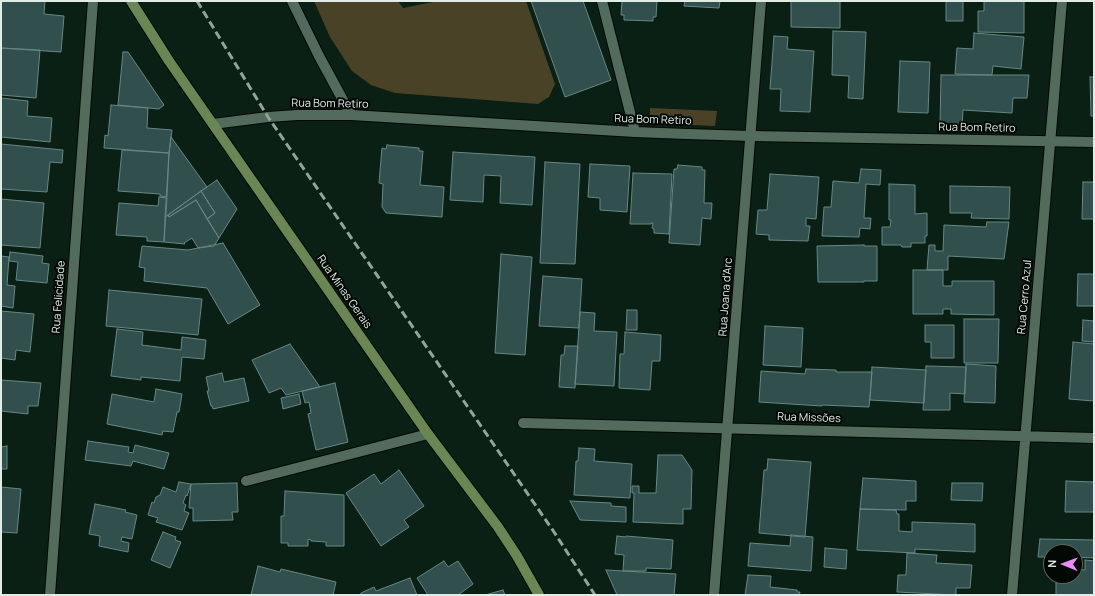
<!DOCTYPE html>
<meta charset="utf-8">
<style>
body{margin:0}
#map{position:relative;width:1095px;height:596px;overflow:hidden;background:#0a2014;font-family:Manrope,sans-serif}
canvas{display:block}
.frame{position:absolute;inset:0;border:2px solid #dfede4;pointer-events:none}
.north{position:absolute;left:1043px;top:544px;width:40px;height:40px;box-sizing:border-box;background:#020804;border:1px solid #5a645e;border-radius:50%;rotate:271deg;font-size:11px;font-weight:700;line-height:16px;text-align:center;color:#dfede4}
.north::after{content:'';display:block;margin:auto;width:14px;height:18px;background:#ea8dfd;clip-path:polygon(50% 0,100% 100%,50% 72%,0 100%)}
</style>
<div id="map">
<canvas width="1095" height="596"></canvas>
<div class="frame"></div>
<div class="north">N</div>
</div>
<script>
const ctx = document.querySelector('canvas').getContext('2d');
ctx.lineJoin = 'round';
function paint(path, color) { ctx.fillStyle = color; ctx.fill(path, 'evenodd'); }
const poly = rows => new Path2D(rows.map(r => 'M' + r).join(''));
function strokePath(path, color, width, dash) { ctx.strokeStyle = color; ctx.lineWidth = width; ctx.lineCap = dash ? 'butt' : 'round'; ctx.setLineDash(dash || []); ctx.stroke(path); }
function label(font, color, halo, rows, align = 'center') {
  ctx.font = font + ' Manrope,sans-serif'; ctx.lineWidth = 4; ctx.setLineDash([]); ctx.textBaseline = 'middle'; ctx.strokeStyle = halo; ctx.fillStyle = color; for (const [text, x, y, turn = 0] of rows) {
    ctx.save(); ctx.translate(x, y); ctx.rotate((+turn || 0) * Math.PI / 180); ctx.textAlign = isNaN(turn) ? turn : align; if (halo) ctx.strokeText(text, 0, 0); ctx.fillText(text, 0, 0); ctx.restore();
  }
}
const green = poly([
 [314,1,398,1,403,8,438,1,526,1,555,84,549,97,538,104,395,93,371,85,352,71,330,37],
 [650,108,717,111,715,126,650,123]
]);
const building = poly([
 [1,1,45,1,44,14,64,16,61,52,1,48,1,1],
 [531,1,583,1,611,80,565,97,531,1],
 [622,1,657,1,656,17,653,17,653,21,624,20,624,15,621,15,622,1],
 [685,1,720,1,719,8,684,6,685,1],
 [791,1,840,1,840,28,791,27,791,1],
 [946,1,963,1,963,21,946,21,946,1],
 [984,1,1024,1,1024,33,978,32,978,11,984,11,984,1],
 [833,31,866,32,863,99,848,98,849,76,832,75,833,31],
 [974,33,1024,37,1021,69,993,66,992,75,955,74,957,48,973,49,974,33],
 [774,36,788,37,787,49,814,51,810,112,780,111,781,89,770,89,774,36],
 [1,48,40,50,36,98,1,95,1,48],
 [123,52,128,52,164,105,159,109,118,105,123,52],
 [900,61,930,62,928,113,898,112,900,61],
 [941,75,1029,75,1027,98,1013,98,1012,113,963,110,962,128,940,127,941,75],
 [1090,77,1094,77,1094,116,1091,116,1090,77],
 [1,98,28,101,27,116,52,118,50,142,1,137,1,98],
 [111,105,148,108,147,128,172,130,169,153,104,148,105,135,108,136,111,105],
 [171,137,207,187,165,217,169,153,171,137],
 [1,144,63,150,62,163,50,162,47,192,1,189,1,144],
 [387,145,419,148,419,151,423,151,420,185,444,187,442,217,386,213,382,207,383,184,379,183,382,148,386,149,387,145],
 [122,150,169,153,167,197,160,196,160,194,118,191,122,150],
 [453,152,535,157,532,205,500,203,501,176,484,175,483,202,450,200,453,152],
 [545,162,580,164,575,264,540,263,545,162],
 [590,164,630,166,627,212,600,210,600,198,588,197,590,164],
 [678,165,702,167,702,170,705,170,704,203,712,203,711,219,702,218,700,245,669,243,674,169,677,169,678,165],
 [861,169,881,170,880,185,866,184,864,218,871,218,870,229,860,228,859,237,822,236,824,207,831,207,833,181,859,183,861,169],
 [633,173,672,174,669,234,654,233,654,229,652,228,653,223,651,223,651,224,630,224,633,173],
 [770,174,819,177,816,219,806,218,806,226,810,226,808,241,769,240,769,235,756,234,758,210,767,210,770,174],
 [217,180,237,209,219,238,207,219,215,213,201,191,217,180],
 [1083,182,1094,182,1094,219,1082,219,1083,182],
 [889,184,915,185,915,214,927,213,927,236,925,236,925,243,911,243,911,247,902,247,901,245,882,245,882,227,890,227,891,220,889,220,889,184],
 [950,186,1010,187,1009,219,971,218,972,213,950,213,950,186],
 [201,191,215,213,207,219,196,200,169,217,168,215,201,191],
 [159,197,167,198,164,242,147,241,147,237,116,235,119,203,158,206,159,197],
 [1,199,44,203,40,248,1,245,1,199],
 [196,200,219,238,214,246,198,248,192,238,184,243,185,244,164,242,165,217,168,215,169,217,196,200],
 [987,222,1009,222,1004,259,948,256,948,270,927,270,929,245,935,245,935,251,943,251,944,225,986,227,987,222],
 [223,243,260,305,228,324,207,288,144,281,145,268,139,267,142,246,188,250,223,243],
 [864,245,864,246,877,246,877,281,864,281,864,282,818,282,817,246,864,245],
 [10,252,43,256,42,263,49,264,47,283,16,280,18,262,9,261,10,252],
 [501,254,532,257,525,355,495,353,501,254],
 [1,256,9,257,7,285,15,286,13,308,1,306,1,256],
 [913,270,943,270,943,286,952,286,952,281,994,281,994,315,951,314,951,309,943,309,943,314,913,314,913,270],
 [1078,274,1094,274,1094,306,1077,306,1078,274],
 [543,276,582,279,579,328,539,326,543,276],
 [109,290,202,299,198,335,106,326,109,290],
 [627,310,637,310,637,330,626,330,627,310],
 [1,311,34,314,30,352,16,350,15,360,1,358,1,311],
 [580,312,595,313,594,331,617,332,614,386,575,384,580,312],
 [964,319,999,319,998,363,964,363,964,319],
 [1083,320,1094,321,1094,342,1082,341,1083,320],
 [925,325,954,325,954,358,931,358,931,342,925,342,925,325],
 [765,326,803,328,801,367,763,365,765,326],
 [117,329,143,332,142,345,181,350,182,337,206,340,204,359,182,357,180,381,141,377,141,380,111,376,117,329],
 [625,332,661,335,660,361,652,361,650,390,619,388,620,354,624,354,625,332],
 [1073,342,1094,344,1094,401,1069,399,1073,342],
 [290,344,320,387,286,395,281,388,269,393,252,360,290,344],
 [565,346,578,346,575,388,559,387,561,355,564,355,565,346],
 [966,364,996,366,995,403,964,402,966,364],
 [926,366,966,367,965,394,950,393,950,410,923,410,926,366],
 [872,367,926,370,924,403,870,400,872,367],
 [806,369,836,370,836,372,872,372,869,407,822,405,822,406,759,402,761,371,805,374,806,369],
 [222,373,224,382,244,378,249,401,213,409,212,406,211,406,207,391,209,391,206,377,222,373],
 [1,380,41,383,38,406,28,406,28,414,1,411,1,380],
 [335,383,348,442,316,450,308,414,311,413,309,402,305,403,302,391,335,383],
 [156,389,182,394,179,412,177,412,173,432,163,431,162,435,107,424,112,394,154,402,156,389],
 [299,394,301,404,283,409,281,398,299,394],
 [88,441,129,447,128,452,133,453,135,445,169,453,164,469,133,461,131,466,85,460,88,441],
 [7,446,7,469,1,469,1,447,7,446],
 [579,448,595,449,594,461,632,464,630,498,574,495,576,461,578,461,579,448],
 [658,455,682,455,692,470,691,509,683,509,683,524,633,522,634,493,632,493,632,486,639,486,639,493,656,493,658,455],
 [768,459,811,462,805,537,759,533,764,470,767,470,768,459],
 [399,470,424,506,404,520,409,527,381,546,346,493,374,474,381,484,399,470],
 [863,478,916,481,916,501,906,501,906,510,860,509,863,478],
 [1066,481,1094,482,1094,512,1065,512,1066,481],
 [179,482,191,484,187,496,186,495,183,503,186,505,184,511,189,513,182,530,156,522,158,518,148,515,152,502,154,503,156,497,160,495,163,487,176,492,179,482],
 [237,483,238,512,232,512,233,520,193,521,193,508,189,508,191,484,237,483],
 [952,483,983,483,982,501,951,500,952,483],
 [1,487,21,489,17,533,1,532,1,487],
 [285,491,344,495,344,546,326,546,326,542,311,541,311,540,308,539,308,546,288,546,288,543,281,543,281,516,284,516,285,491],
 [570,501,611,503,611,506,626,507,626,522,580,520,570,501],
 [95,504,126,510,125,512,137,515,132,539,122,537,121,541,129,543,128,552,99,546,100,536,89,534,95,504],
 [860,509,896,510,897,514,899,514,899,531,912,532,912,522,975,524,975,552,915,549,915,553,857,550,860,509],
 [163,532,176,537,175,540,181,542,170,568,151,560,163,532],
 [791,535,813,537,811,571,748,566,750,543,790,546,791,535],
 [617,536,626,537,626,536,673,540,671,569,646,568,646,571,623,571,624,555,615,554,617,536],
 [1040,539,1094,540,1094,558,1075,557,1075,552,1051,552,1051,557,1038,557,1040,539],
 [825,548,847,550,846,569,824,567,825,548],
 [907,553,937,555,936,563,972,565,970,588,956,588,956,595,897,592,898,575,906,575,907,553],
 [1085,560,1094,561,1094,595,1056,595,1056,576,1075,576,1075,569,1085,570,1085,560],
 [444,561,448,567,458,561,473,584,458,595,428,595,417,578,444,561],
 [258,566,280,572,281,569,336,582,333,595,251,595,258,566],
 [606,570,676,574,674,595,617,595,606,570],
 [748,575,771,576,770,587,797,590,797,592,800,592,799,595,745,595,748,575],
 [410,578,417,595,361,595,361,593,374,587,376,591,410,578],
 [503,590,505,595,485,595,503,590]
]);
const minor = poly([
 [292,1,319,56,351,115],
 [602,1,635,132],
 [523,423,1094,438],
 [246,481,428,434],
 [50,595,93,1],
 [714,595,761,1],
 [1012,595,1062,1]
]);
const tertiary = poly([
 [213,124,268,117,297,115,351,115,635,132,687,134,751,136,1094,142]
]);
const secondary = poly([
 [131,1,169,61,428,434,498,527,517,556,539,595]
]);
const rail = poly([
 [197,1,268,117,554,532,595,595]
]);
const streetNames = [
 ["Rua Bom Retiro",330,104,1],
 ["Rua Bom Retiro",653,120,2],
 ["Rua Bom Retiro",977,128,1],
 ["Rua Minas Gerais",344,292,55],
 ["Rua Felicidade",59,297,-86],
 ["Rua Joana d'Arc",726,297,-86],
 ["Rua Cerro Azul",1025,297,-85],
 ["Rua Missões",809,418,2]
];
paint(green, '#4a4227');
paint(building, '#304f4d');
strokePath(building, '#678785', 1);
strokePath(minor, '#000a02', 12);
strokePath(tertiary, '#000a02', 12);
strokePath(secondary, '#000a02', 12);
strokePath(minor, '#536b5c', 10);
strokePath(tertiary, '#536b5c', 10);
strokePath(secondary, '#6a8753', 10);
strokePath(rail, '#93a49a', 3, [8, 4]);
label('11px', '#dfede4', '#020804', streetNames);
</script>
